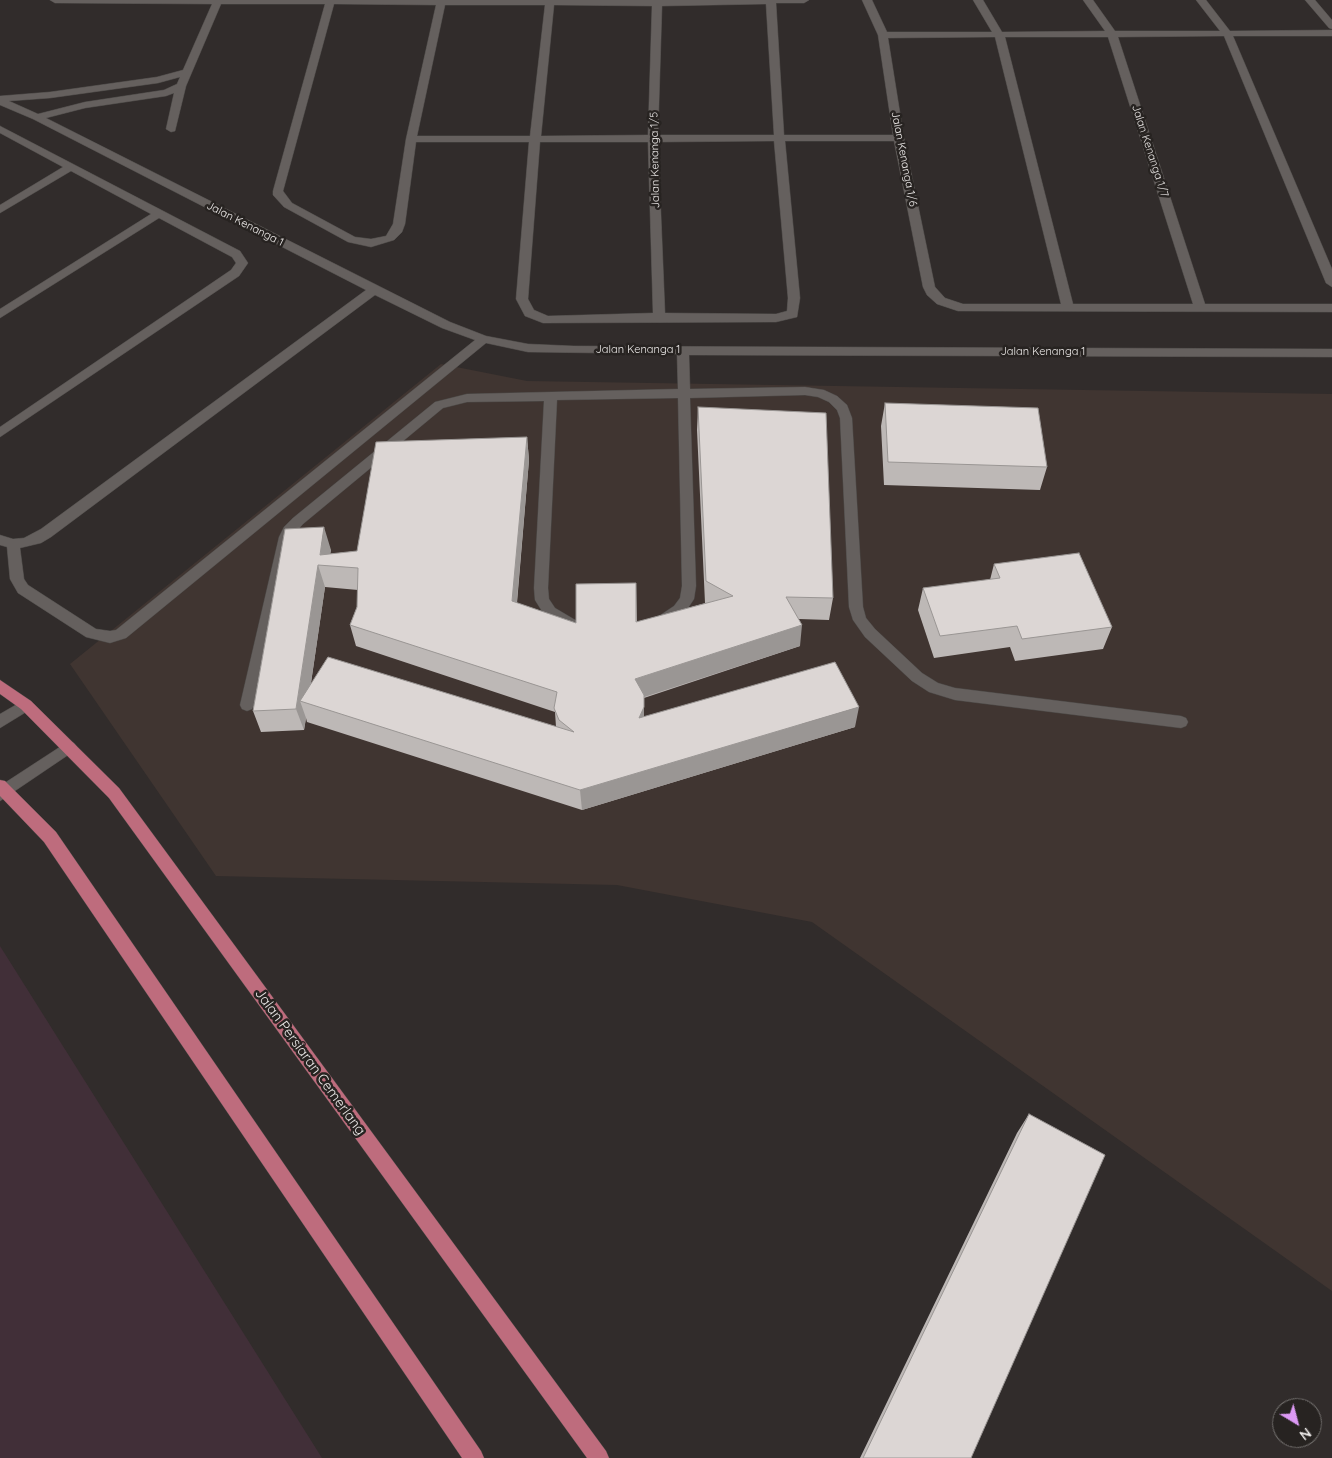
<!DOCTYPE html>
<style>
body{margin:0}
#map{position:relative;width:1332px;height:1458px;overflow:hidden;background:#312c2b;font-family:Quicksand,sans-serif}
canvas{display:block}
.north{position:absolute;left:1272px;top:1398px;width:50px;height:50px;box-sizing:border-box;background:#272321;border:1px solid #757270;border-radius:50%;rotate:143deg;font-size:14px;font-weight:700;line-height:20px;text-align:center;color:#ebe8e7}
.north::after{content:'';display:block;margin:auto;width:18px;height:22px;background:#dc99f4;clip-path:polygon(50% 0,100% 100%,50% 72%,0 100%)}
</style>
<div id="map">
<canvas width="1332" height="1458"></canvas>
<div class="north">N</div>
</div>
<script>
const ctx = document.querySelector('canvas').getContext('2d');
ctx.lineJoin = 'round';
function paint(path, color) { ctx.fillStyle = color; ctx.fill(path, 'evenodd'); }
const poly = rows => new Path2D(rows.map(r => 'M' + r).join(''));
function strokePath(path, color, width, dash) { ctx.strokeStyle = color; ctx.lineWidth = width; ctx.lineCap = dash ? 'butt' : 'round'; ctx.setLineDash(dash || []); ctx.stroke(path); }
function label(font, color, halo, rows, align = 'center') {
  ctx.font = font + ' Quicksand,sans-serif'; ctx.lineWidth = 5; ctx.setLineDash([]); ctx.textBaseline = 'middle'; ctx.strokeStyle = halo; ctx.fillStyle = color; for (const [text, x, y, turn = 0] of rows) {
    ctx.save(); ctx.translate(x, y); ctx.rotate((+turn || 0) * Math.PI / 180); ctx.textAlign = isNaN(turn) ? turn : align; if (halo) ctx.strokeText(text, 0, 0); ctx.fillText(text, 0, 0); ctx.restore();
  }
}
const built = poly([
 [441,364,527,381,1332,394,1332,1291,812,922,617,885,216,876,70,664]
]);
const industrial = poly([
 [0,946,322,1458,0,1458]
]);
const minor = poly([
 [50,0,809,0,804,3,776,3,784,135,893,135,878,35,862,0,872,0,887,32,992,32,973,0,983,0,1002,32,1105,31,1083,0,1093,0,1115,31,1220,31,1196,0,1206,0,1230,31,1332,30,1332,36,1233,36,1332,269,1332,287,1326,283,1224,36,1118,37,1205,304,1332,304,1332,312,958,311,937,304,927,295,923,287,894,141,785,141,800,298,797,317,776,322,543,323,525,316,516,299,529,142,416,142,405,224,402,232,394,240,371,247,348,242,284,207,273,195,273,191,325,4,221,4,186,86,175,131,171,132,166,129,174,93,166,96,85,108,46,118,450,322,486,336,528,344,574,346,1332,349,1332,357,689,355,690,389,805,387,824,390,837,396,847,405,852,418,863,607,866,618,875,629,922,673,938,683,955,688,1181,716,1186,718,1188,722,1186,726,1181,728,955,700,929,692,912,681,865,637,853,620,849,607,840,418,837,410,829,402,818,397,805,395,690,398,696,586,694,599,684,614,661,628,656,626,654,622,656,618,674,606,680,598,682,586,678,398,557,400,548,588,549,599,555,608,577,621,579,625,577,629,572,631,556,624,545,616,535,600,534,588,544,401,467,402,443,408,303,524,294,534,254,705,252,709,247,711,242,709,240,705,279,537,284,527,293,518,435,402,467,394,678,389,677,354,528,352,486,343,126,638,110,643,86,637,18,593,10,579,7,547,0,545,0,535,13,539,24,538,41,529,366,290,33,119,0,105,0,96,50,92,157,77,183,70,212,4,55,3,50,0],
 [334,4,436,5,406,139,393,224,386,236,371,239,355,237,292,203,283,191,334,4],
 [766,4,774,135,658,135,662,6,766,4],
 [445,5,545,5,530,136,417,136,445,5],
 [554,5,652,6,648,135,541,136,554,5],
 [995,37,1061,304,963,304,945,298,935,287,904,138,888,38,995,37],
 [1005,37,1108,37,1193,304,1073,304,1005,37],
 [180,77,177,84,164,90,85,102,38,114,9,101,50,98,158,83,180,77],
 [774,141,788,298,787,311,776,314,665,313,658,142,774,141],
 [540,142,648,142,653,313,548,316,534,310,528,299,540,142],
 [375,295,442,328,475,340,116,630,110,631,96,629,28,585,24,579,20,548,41,543,51,537,375,295],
 [1305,0,1315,0,1332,20,1332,29,1329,28,1305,0],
 [0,126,240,251,248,263,239,276,0,437,0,427,231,270,236,263,232,257,159,218,0,318,0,309,151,214,71,171,0,213,0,205,63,167,0,133,0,126],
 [26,699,31,701,33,705,31,709,0,728,0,714,26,699],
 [69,741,74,743,77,747,74,751,0,801,0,786,69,741]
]);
const major = poly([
 [0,680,31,701,119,788,606,1451,609,1458,587,1458,109,798,21,709,0,694,0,680],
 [0,780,5,781,56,832,481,1451,484,1458,462,1458,44,842,0,796,0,780]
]);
const wall = poly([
 [885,403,1047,467,1040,490,884,485,881,426],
 [698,407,833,598,829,620,799,619,800,646,644,698,644,717,855,727,582,810,307,722,306,718,304,730,261,732,253,711,285,529,331,550,330,554,357,551,527,437,529,460,517,603,576,623,636,583,637,622,706,603,705,603,697,430],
 [325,587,358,590,357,607,350,625,356,646,555,712,556,727,311,683],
 [994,564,1112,627,1103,649,1015,661,1010,647,934,658,918,610,923,588,990,580],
 [1029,1114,971,1458,860,1458,1017,1133]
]);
const shadedWall = poly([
 [527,437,529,460,515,623,512,601],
 [324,527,331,550,328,566,320,555],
 [318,565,325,587,308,703,300,701,306,718,304,730,296,709],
 [802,625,800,646,635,700,635,679],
 [644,707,644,728,639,718],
 [859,707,855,727,582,810,580,790]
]);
const building = poly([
 [885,403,1038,408,1047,467,888,462,885,403],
 [698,407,826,413,833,598,786,597,802,625,635,679,644,695,644,707,639,718,835,662,859,707,580,790,300,701,328,657,574,732,559,720,554,708,557,692,350,625,357,607,358,568,318,565,296,709,253,711,285,529,324,527,320,555,357,551,376,442,527,437,512,601,576,623,576,584,636,583,636,622,733,596,706,581,698,407],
 [1079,553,1112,627,1022,639,1017,626,940,636,923,588,1000,578,994,564,1079,553],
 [1029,1114,1105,1155,971,1458,863,1458,1029,1114]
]);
const farStreetnames = [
 ["Jalan Kenanga 1/7",1150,151,72],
 ["Jalan Kenanga 1/6",904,159,79],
 ["Jalan Kenanga 1/5",655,160,-91],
 ["Jalan Kenanga 1",245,224,27],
 ["Jalan Kenanga 1",638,350],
 ["Jalan Kenanga 1",1043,352]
];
const streetNames = [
 ["Jalan Persiaran Cemerlang",310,1062,54]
];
paint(built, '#403531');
paint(industrial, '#412f38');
strokePath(minor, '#4b4846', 1);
strokePath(major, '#4b4846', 1);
paint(minor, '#65605e');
paint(major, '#be6c7d');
paint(wall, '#bdb8b6');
paint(shadedWall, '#9a9694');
paint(building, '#dcd6d4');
strokePath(building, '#9a9694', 1);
label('11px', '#ebe8e7', '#272321', farStreetnames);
label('14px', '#ebe8e7', '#272321', streetNames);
</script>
